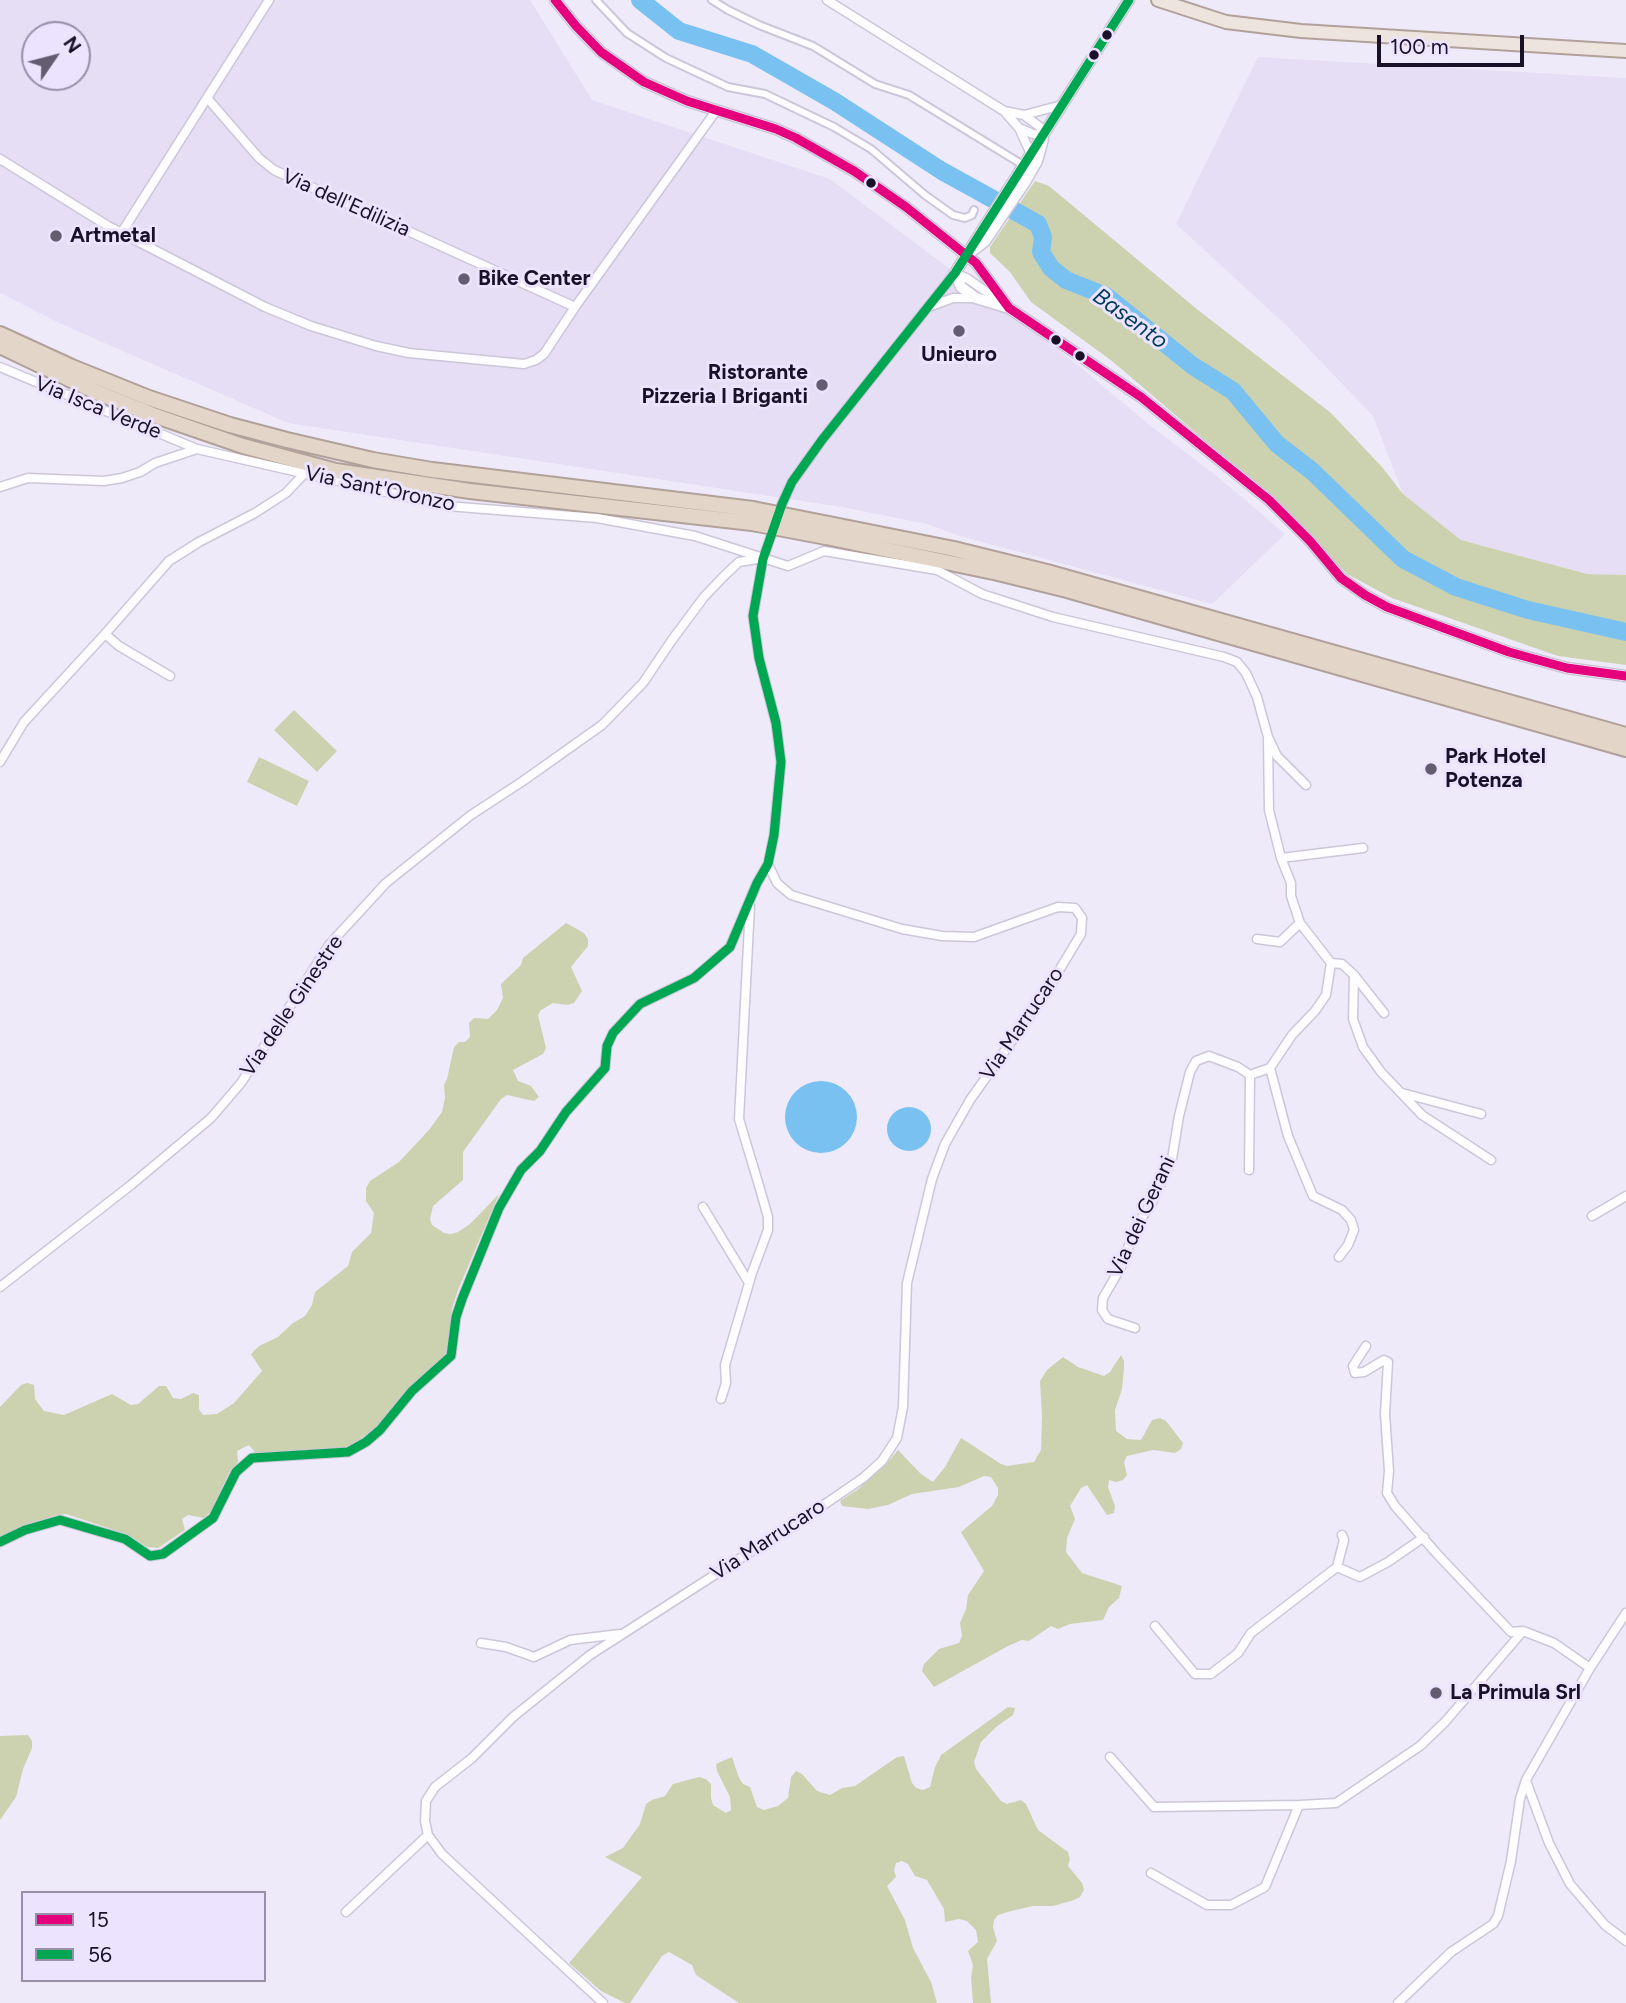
<!DOCTYPE html>
<style>
body{margin:0}
#map{position:relative;width:1626px;height:2003px;overflow:hidden;background:#efeaf9;font-family:Figtree,sans-serif}
canvas{display:block}
.legend{position:absolute;left:21px;top:1891px;width:245px;height:91px;box-sizing:border-box;background:#ece4ff;border:2px solid #9890a9;margin:0;padding:9px 12px;list-style:none;font-size:21px;color:#191128}
.legend li{display:flex;align-items:center;gap:14px;height:35px}
.legend b{width:35px;border:2px solid #9890a9}
.north{position:absolute;left:21px;top:21px;width:70px;height:70px;box-sizing:border-box;background:#ece4ff;border:2px solid #9890a9;border-radius:50%;rotate:55deg;font-size:19px;font-weight:700;line-height:28px;text-align:center;color:#191128}
.north::after{content:'';display:block;margin:auto;width:24px;height:32px;background:#645d71;clip-path:polygon(50% 0,100% 100%,50% 72%,0 100%)}
.scale{position:absolute;left:1377px;top:35px;width:147px;height:32px;box-sizing:border-box;border:4px solid #191128;border-top:0;padding-left:9px;font-size:21px;line-height:24px;white-space:nowrap;color:#191128;-webkit-text-stroke:5px #ece4ff;paint-order:stroke}
</style>
<div id="map">
<canvas width="1626" height="2003"></canvas>
<ul class="legend">
<li><b style="height:9px;background:#e5007d"></b>15</li>
<li><b style="height:9px;background:#00a651"></b>56</li>
</ul>
<div class="north">N</div>
<div class="scale">100 m</div>
</div>
<script>
const ctx = document.querySelector('canvas').getContext('2d');
ctx.lineJoin = 'round';
function paint(path, color) { ctx.fillStyle = color; ctx.fill(path, 'evenodd'); }
const poly = rows => new Path2D(rows.map(r => 'M' + r).join(''));
function strokePath(path, color, width, dash) { ctx.strokeStyle = color; ctx.lineWidth = width; ctx.lineCap = dash ? 'butt' : 'round'; ctx.setLineDash(dash || []); ctx.stroke(path); }
function label(font, color, halo, rows, align = 'center') {
  ctx.font = font + ' Figtree,sans-serif'; ctx.lineWidth = 6; ctx.setLineDash([]); ctx.textBaseline = 'middle'; ctx.strokeStyle = halo; ctx.fillStyle = color; for (const [text, x, y, turn = 0] of rows) {
    ctx.save(); ctx.translate(x, y); ctx.rotate((+turn || 0) * Math.PI / 180); ctx.textAlign = isNaN(turn) ? turn : align; if (halo) ctx.strokeText(text, 0, 0); ctx.fillText(text, 0, 0); ctx.restore();
  }
}
const built = poly([
 [0,0,530,0,592,100,830,179,1079,366,1152,427,1218,477,1285,534,1212,604,960,536,927,524,842,507,288,423,61,324,0,293],
 [35,35,77,35,77,77,35,77],
 [1258,57,1626,78,1626,575,1587,574,1461,540,1403,494,1373,416,1287,326,1176,224]
]);
const green = poly([
 [1035,181,1049,186,1198,310,1331,413,1382,467,1403,494,1461,540,1587,574,1626,575,1626,665,1558,656,1392,598,1347,574,1288,511,1112,361,1031,302,1010,272,990,253,990,247],
 [294,710,337,751,317,772,274,730],
 [259,757,309,781,297,806,247,782],
 [566,923,584,933,588,939,588,946,571,967,582,991,574,1003,567,1005,553,1003,541,1010,538,1015,546,1048,543,1054,513,1070,518,1081,531,1086,539,1097,534,1101,507,1095,501,1099,463,1152,463,1180,433,1206,430,1219,432,1225,444,1233,451,1234,458,1232,470,1224,499,1194,458,1290,452,1309,447,1347,445,1357,437,1368,414,1384,376,1427,359,1440,344,1448,306,1453,256,1454,249,1445,237,1451,238,1462,229,1473,211,1511,204,1518,188,1515,182,1519,185,1530,158,1548,147,1547,126,1534,66,1514,53,1516,0,1538,0,1407,21,1385,27,1383,34,1385,35,1399,44,1411,64,1415,112,1394,131,1405,138,1404,159,1386,166,1386,173,1398,181,1399,193,1393,199,1395,199,1409,203,1415,217,1414,234,1403,262,1371,251,1354,259,1346,278,1337,293,1323,305,1316,312,1305,315,1292,348,1266,352,1252,371,1233,374,1213,366,1201,366,1188,370,1181,399,1162,429,1130,442,1112,445,1098,444,1085,447,1079,454,1047,459,1042,465,1042,470,1037,469,1023,474,1018,488,1019,497,1010,503,998,501,984,521,965,523,958],
 [1121,1355,1124,1361,1124,1368,1122,1389,1115,1410,1116,1431,1127,1439,1141,1440,1152,1420,1160,1418,1166,1421,1183,1443,1181,1449,1175,1453,1153,1450,1127,1456,1124,1462,1127,1475,1123,1480,1116,1482,1109,1480,1108,1487,1115,1506,1114,1513,1107,1515,1087,1485,1081,1488,1070,1506,1075,1519,1067,1538,1066,1552,1082,1573,1122,1586,1119,1598,1109,1607,1103,1620,1070,1624,1058,1629,1051,1626,1029,1641,1022,1640,1008,1646,934,1687,922,1671,924,1664,939,1649,959,1643,962,1636,960,1623,966,1609,968,1595,984,1571,961,1532,992,1506,998,1495,998,1488,991,1477,984,1476,959,1487,912,1494,888,1505,868,1509,842,1506,840,1501,857,1490,887,1463,898,1450,921,1474,933,1482,945,1467,961,1438,1001,1464,1007,1466,1034,1462,1041,1450,1042,1417,1040,1381,1047,1370,1063,1357,1078,1367,1104,1376,1110,1372],
 [1008,1707,1015,1708,1013,1715,996,1727,981,1742,974,1762,976,1769,1001,1801,1007,1804,1021,1800,1026,1804,1038,1830,1068,1852,1070,1859,1068,1866,1082,1883,1084,1890,1080,1897,1074,1900,1053,1906,1033,1906,1011,1911,998,1915,994,1920,993,1927,997,1941,987,1959,991,2003,973,2003,971,1978,973,1965,968,1951,978,1942,976,1930,967,1921,959,1919,945,1922,944,1909,927,1880,915,1876,908,1864,902,1861,896,1863,894,1870,896,1877,887,1886,905,1920,913,1948,931,1982,937,2003,739,2003,696,1975,692,1965,669,1952,662,1956,630,2003,625,2003,601,1991,569,1963,642,1877,605,1857,623,1848,640,1824,646,1804,652,1800,665,1796,673,1784,699,1777,706,1779,711,1784,711,1798,713,1805,726,1813,731,1810,730,1797,717,1771,716,1764,732,1757,739,1778,743,1784,750,1787,757,1807,764,1810,778,1806,788,1798,791,1777,796,1771,802,1774,817,1791,830,1795,842,1788,855,1786,897,1757,904,1756,912,1783,916,1788,923,1790,930,1787,935,1767,941,1755],
 [28,1735,32,1741,32,1748,23,1769,16,1797,0,1820,0,1736]
]);
const water = poly([
 '785 1117a36 36 0 1 1 72 0a36 36 0 1 1-72 0Z',
 '887 1129a22 22 0 1 1 44 0a22 22 0 1 1-44 0Z'
]);
const river = poly([
 [640,0,679,31,752,54,834,101,942,171,1038,224,1043,237,1041,252,1051,268,1066,280,1106,296,1193,366,1233,391,1277,444,1312,471,1403,559,1456,587,1528,610,1626,632]
]);
const pedestrian = poly([
 [596,0,627,33,666,58,728,87,765,94,834,127,871,149,925,195,953,215,965,218,972,215,974,210],
 [712,0,728,10,759,25,813,46,875,84,909,95,1023,165]
]);
const minor = poly([
 [827,0,1004,111,1019,128,1030,152],
 [208,99,259,158,274,170,575,307],
 [1004,111,1024,115,1062,105],
 [1024,115,1040,127,1044,135],
 [1019,128,1033,134,1044,135],
 [0,159,108,226,265,307,311,326,376,346,409,353,524,364,536,360,544,354,575,307,716,111],
 [122,232,269,0],
 [931,306,953,298,976,298],
 [0,367,197,449],
 [0,487,28,478,104,481,122,478,140,472,155,463,197,449,447,506,597,518,695,536,788,566,824,551,937,570,982,594,1053,617,1224,657,1237,662,1246,673,1257,697,1268,737,1277,756,1306,785],
 [170,676,119,646,105,634,169,561,199,542,255,513,286,493,304,474],
 [0,762,24,722,105,634],
 [1281,858,1363,848],
 [1257,939,1280,942,1300,923],
 [1331,963,1342,964,1354,975,1384,1013],
 [1354,975,1353,1019,1363,1047,1381,1072,1422,1115,1491,1160],
 [1270,1068,1288,1136,1313,1196,1342,1210,1351,1220,1354,1230,1348,1245,1339,1257],
 [1402,1093,1481,1114],
 [1249,1170,1250,1075],
 [703,1207,749,1283],
 [1592,1216,1626,1196],
 [0,1287,131,1185,211,1118,241,1083,329,945,386,883,471,815,523,781,602,725,643,683,672,640,704,597,724,576,739,562,757,559],
 [1135,1328,1108,1319,1102,1310,1103,1298,1121,1267,1136,1226,1152,1203,1172,1159,1179,1116,1190,1072,1196,1061,1209,1056,1238,1067,1250,1075,1270,1068,1292,1035,1315,1011,1326,995,1331,963,1300,923,1291,896,1291,883,1281,858,1269,810,1268,740],
 [1366,1346,1353,1366,1355,1373,1364,1372,1384,1360,1388,1362,1385,1414,1389,1471,1387,1493,1395,1506,1438,1555,1511,1632,1523,1631,1554,1643,1590,1668],
 [721,1399,726,1383,725,1365,752,1273,768,1230,768,1217,760,1189,739,1119,750,906],
 [1342,1535,1344,1540,1337,1567,1360,1577,1388,1562,1424,1537],
 [0,1542,25,1530,60,1520,125,1539,150,1556,163,1554,213,1518,236,1472,252,1458,348,1452,366,1442,380,1430,412,1391,451,1356,456,1317,462,1299,499,1208,521,1170,540,1151,566,1112,605,1068,607,1046,613,1033,640,1004,694,978,730,947,757,883,768,864,774,835,781,762,776,723,759,658,753,616,763,559,782,504,792,482,822,440,955,273,968,279,1004,304],
 [1155,1626,1195,1674,1211,1674,1238,1653,1251,1633,1337,1567],
 [481,1643,506,1647,534,1657,570,1640,620,1634],
 [1110,1757,1154,1807,1299,1805],
 [1526,1781,1549,1843,1570,1884,1605,1925,1626,1941],
 [1151,1873,1207,1905,1231,1905,1265,1887,1299,1805,1336,1803,1420,1746,1445,1722,1523,1631],
 [346,1912,428,1835],
 [603,2003,442,1854,428,1835,425,1821,426,1801,435,1787,472,1758,513,1717,590,1655,828,1502,863,1478,882,1461,897,1438,903,1407,907,1283,932,1179,945,1144,970,1100,1045,994,1081,934,1082,918,1075,908,1058,907,974,937,942,936,902,929,791,895,777,883,768,864],
 [1398,2003,1451,1952,1493,1924,1498,1916,1511,1861,1520,1799,1526,1780,1590,1668,1626,1613]
]);
const tertiary = poly([
 [555,0,576,26,601,52,644,82,687,101,776,129,796,138,854,171,906,207,976,263,1009,308,1141,397,1269,500,1310,541,1341,578,1365,595,1387,607,1509,652,1567,668,1626,676],
 [972,251,985,241,1025,182,1037,161,1043,139],
 [1009,308,976,298,961,287,955,273,1129,0]
]);
const primary = poly([
 [1158,0,1226,22,1301,31,1626,51]
]);
const motorway = poly([
 [0,334,72,367,149,398,230,425,287,440,373,460,432,470,753,509],
 [0,346,96,392,153,415,243,446,336,471,470,491,752,523],
 [829,524,954,549,1047,572,1626,735],
 [826,537,998,573,1067,590,1626,749]
]);
const motorwayBridge = poly([
 [753,509,829,524],
 [752,523,826,537]
]);
const bus1 = poly([
 [555,0,576,26,601,52,644,82,687,101,776,129,796,138,854,171,906,207,976,263,1009,308,1141,397,1269,500,1310,541,1341,578,1365,595,1387,607,1509,652,1567,668,1626,676]
]);
const bus2 = poly([
 [0,1542,25,1530,60,1520,125,1539,150,1556,163,1554,213,1518,236,1472,252,1458,348,1452,366,1442,380,1430,412,1391,451,1356,456,1317,462,1299,499,1208,521,1170,540,1151,566,1112,605,1068,607,1046,613,1033,640,1004,694,978,730,947,757,883,768,864,774,835,781,762,776,723,759,658,753,616,763,559,782,504,792,482,822,440,955,273,1129,0]
]);
const markers = [
 [1107,35,6,"#191128"],
 [1094,55,6,"#191128"],
 [871,183,6,"#191128"],
 [56,236,7,"#645d71"],
 [464,279,7,"#645d71"],
 [959,331,7,"#645d71"],
 [1056,340,6,"#191128"],
 [1080,356,6,"#191128"],
 [822,385,7,"#645d71"],
 [1431,769,7,"#645d71"],
 [1436,1693,7,"#645d71"]
];
const streetNames = [
 ["Via dell'Edilizia",346,203,24],
 ["Via Isca Verde",98,408,22],
 ["Via Sant'Oronzo",380,489,12],
 ["Via delle Ginestre",292,1006,-56],
 ["Via Marrucaro",1022,1024,-56],
 ["Via dei Gerani",1142,1217,-65],
 ["Via Marrucaro",768,1540,-33]
];
const poiNames = [
 ["Artmetal",70,236],
 ["Bike Center",478,279],
 ["Unieuro",959,355,"center"],
 ["Ristorante",808,373,"right"],
 ["Pizzeria I Briganti",808,397,"right"],
 ["Park Hotel",1445,757],
 ["Potenza",1445,781],
 ["La Primula Srl",1450,1693]
];
const waterNames = [
 ["Basento",1130,319,36]
];
paint(built, '#e5def5');
paint(green, '#ccd2af');
paint(water, '#79c1f1');
strokePath(river, '#79c1f1', 18);
strokePath(pedestrian, '#ccc6d9', 10);
strokePath(minor, '#ccc6d9', 11);
strokePath(tertiary, '#ccc6d9', 13);
strokePath(primary, '#b1a19a', 16);
strokePath(motorway, '#b1a19a', 18);
strokePath(pedestrian, '#fdfcfe', 6);
strokePath(minor, '#fdfcfe', 8);
strokePath(tertiary, '#fdfcfe', 10);
strokePath(primary, '#ede4de', 12);
strokePath(motorway, '#e3d6c9', 14);
strokePath(motorwayBridge, '#b1a19a', 18, []);
strokePath(motorwayBridge, '#e3d6c9', 14);
strokePath(bus1, '#e5007d', 9);
strokePath(bus2, '#00a651', 9);
for (const [x, y, r, color] of markers) { const dot = new Path2D(); dot.arc(x, y, r, 0, 2 * Math.PI); ctx.fillStyle = color; ctx.fill(dot); strokePath(dot, '#ece4ff', 2.5); }
label('21px', '#191128', '#ece4ff', streetNames);
label('bold 21px', '#191128', '#ece4ff', poiNames, 'left');
label('italic 23px', '#003b5a', '#ece4ff', waterNames);
</script>
